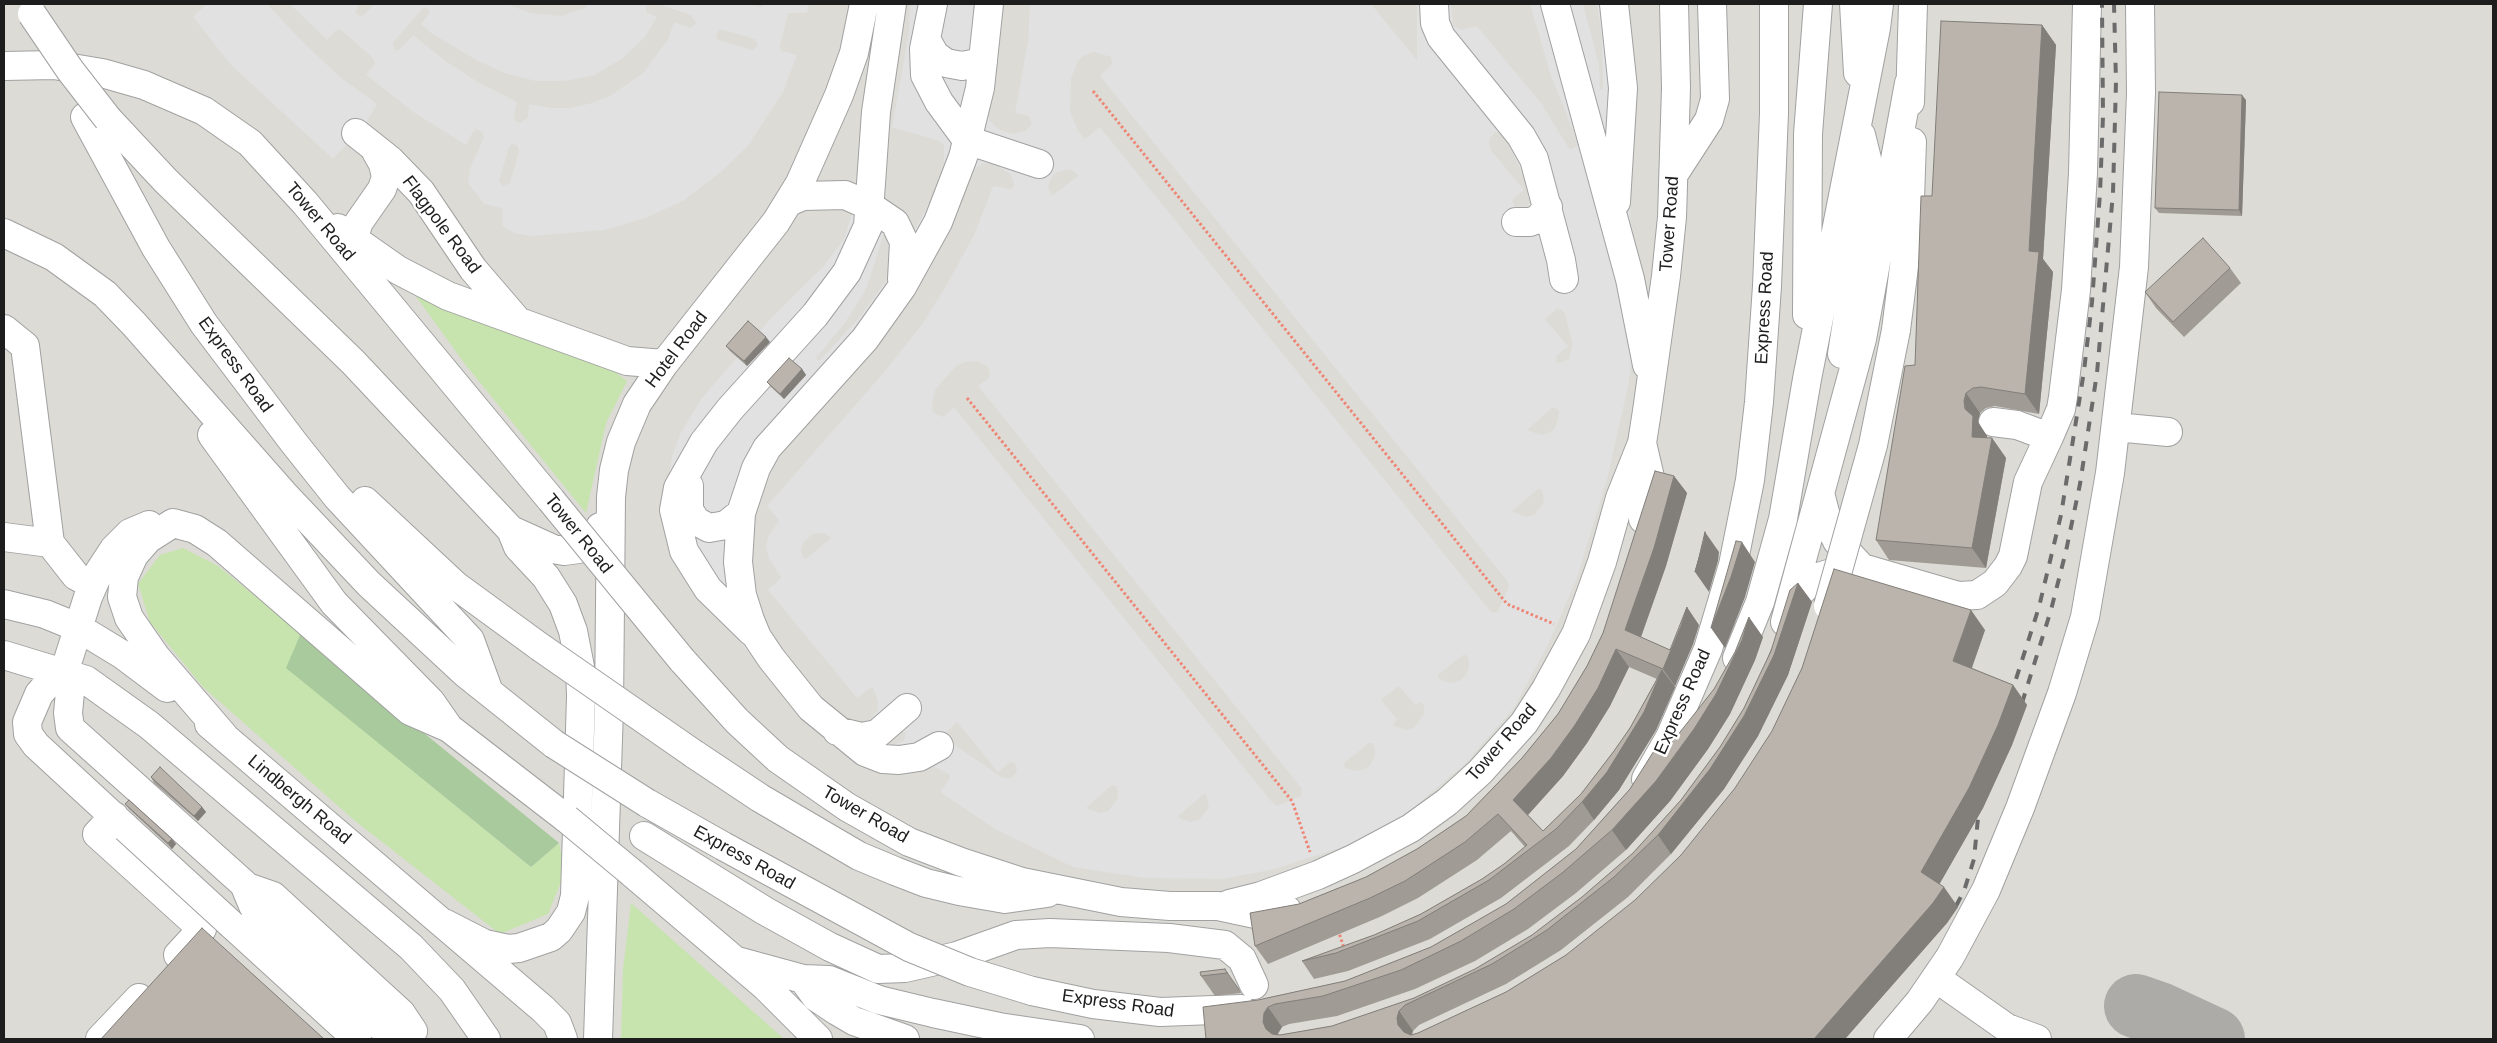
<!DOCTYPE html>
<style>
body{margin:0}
#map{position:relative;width:2497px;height:1043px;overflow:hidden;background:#eeebe4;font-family:Helvetica,sans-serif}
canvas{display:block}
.frame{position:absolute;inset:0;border:5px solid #1d1d1d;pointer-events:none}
</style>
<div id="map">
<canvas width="2497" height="1043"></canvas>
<div class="frame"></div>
</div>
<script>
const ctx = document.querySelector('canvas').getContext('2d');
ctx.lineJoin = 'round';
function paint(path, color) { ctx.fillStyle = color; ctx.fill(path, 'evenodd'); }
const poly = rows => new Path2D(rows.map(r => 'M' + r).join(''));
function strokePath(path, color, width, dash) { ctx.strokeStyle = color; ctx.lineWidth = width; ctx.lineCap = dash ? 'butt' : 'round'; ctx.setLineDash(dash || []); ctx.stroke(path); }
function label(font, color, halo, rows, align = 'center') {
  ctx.font = font + ' Helvetica,sans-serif'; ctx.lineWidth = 5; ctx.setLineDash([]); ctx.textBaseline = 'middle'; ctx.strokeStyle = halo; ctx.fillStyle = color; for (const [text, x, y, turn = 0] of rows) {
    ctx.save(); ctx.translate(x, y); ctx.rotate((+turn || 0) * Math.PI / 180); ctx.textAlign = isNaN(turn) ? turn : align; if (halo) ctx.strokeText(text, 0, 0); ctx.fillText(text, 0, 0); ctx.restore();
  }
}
const airport = poly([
 [4,4,2493,4,2493,1039,4,1039]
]);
const grass = poly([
 [415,295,492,327,608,367,627,381,606,423,586,513,465,364],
 [183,548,218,566,301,633,287,668,531,867,559,843,565,872,548,914,500,934,354,820,203,687,150,622,138,584,160,555],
 [631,903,784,1039,621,1039,623,969]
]);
const forest = poly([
 [301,633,559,843,531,867,286,668]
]);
const parking = poly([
 [206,4,267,4,303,42,340,77,377,104,365,125,333,159,230,64,193,17],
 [290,4,359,4,355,12,360,16,364,15,374,4,506,4,531,13,561,16,585,8,588,4,646,4,646,12,657,17,645,37,623,58,595,75,565,81,536,81,507,74,476,60,431,33,421,24,430,12,426,7,423,8,393,43,394,49,397,51,401,48,413,35,447,62,478,82,517,102,514,115,515,121,520,123,528,117,529,104,552,108,571,108,592,103,610,96,643,73,668,39,674,22,690,28,696,23,691,15,658,4,746,4,761,7,764,4,809,4,807,13,788,13,780,47,781,51,797,55,783,92,748,146,721,172,683,201,643,219,604,230,530,236,514,233,502,226,503,210,499,207,484,204,468,183,470,168,484,137,481,131,476,129,473,132,466,145,416,114,366,75,375,63,373,58,340,29,335,31,327,40],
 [719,29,755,39,758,46,752,50,718,40,716,36],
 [512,144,517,145,519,151,510,183,503,186,499,181,509,147],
 [910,4,998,4,988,112,990,121,998,129,1013,134,1025,131,1032,124,1029,116,1015,113,1028,41,1030,4,1371,4,1417,60,1417,4,1451,4,1453,25,1461,30,1477,26,1541,103,1570,150,1579,145,1551,76,1530,4,1583,4,1599,65,1600,90,1603,89,1602,37,1597,4,1629,4,1633,73,1630,232,1641,285,1628,387,1607,479,1577,578,1549,643,1514,708,1465,764,1405,815,1345,846,1275,869,1222,879,1145,878,1073,867,995,829,940,792,950,778,949,774,941,770,930,765,916,765,890,767,867,764,852,757,827,739,800,713,690,583,677,554,667,516,668,484,672,456,681,432,702,398,771,318,823,267,844,239,861,184,883,136,885,211,883,237,875,262,865,291,845,323,816,358,819,361,860,317,894,269,936,190,944,163,944,145,939,141,892,127,909,32],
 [1094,52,1111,57,1112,64,1100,76,1508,582,1509,586,1497,613,1491,612,1100,127,1085,139,1078,130,1070,112,1071,79,1078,61,1083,56],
 [1495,132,1502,133,1506,138,1526,182,1531,203,1522,211,1515,208,1512,200,1524,190,1490,149,1489,139],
 [983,163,995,164,1011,175,1014,184,1012,189,993,186,974,235,946,286,923,323,885,371,767,506,779,520,768,537,766,547,769,558,781,578,768,590,857,698,872,687,875,692,878,702,877,711,871,719,859,724,853,724,834,711,813,689,789,661,772,634,760,604,753,576,753,531,757,505,780,453,888,324,932,254,965,181,972,171],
 [1064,170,1071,170,1079,175,1052,196,1048,187,1051,179,1055,173],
 [1557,309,1560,309,1565,313,1572,344,1569,359,1560,363,1556,362,1557,356,1568,346,1545,319],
 [977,361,987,366,990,372,989,378,978,386,1302,789,1301,796,1277,806,1271,801,954,407,943,417,933,412,932,405,935,390,956,366,965,362],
 [1553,407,1559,411,1558,419,1555,428,1549,433,1541,435,1527,430],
 [1538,489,1542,490,1544,502,1534,515,1526,517,1512,511],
 [824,533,831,538,806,559,803,558,801,550,803,543,812,534],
 [1463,655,1466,655,1469,659,1469,667,1465,676,1459,681,1451,683,1439,679,1438,675],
 [1399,686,1415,705,1421,702,1424,706,1424,714,1414,728,1406,730,1394,726,1393,725,1397,719,1381,700],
 [957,722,998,772,1010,762,1015,763,1017,771,1014,775,1011,778,1003,778,952,743,945,734],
 [897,729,906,733,904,741,889,746,877,746,877,744],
 [1369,743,1372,743,1375,747,1375,755,1371,764,1365,769,1357,771,1345,768,1344,763],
 [1112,785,1117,787,1118,798,1108,811,1100,813,1086,808],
 [1206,794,1209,807,1199,820,1191,822,1177,817,1203,795]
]);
const taxiway = poly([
 [2136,1006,2159,1014,2213,1039]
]);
const path = poly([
 [1093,91,1507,604,1554,624],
 [967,398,1292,801,1310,852],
 [1338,930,1344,948]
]);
const minor = poly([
 [933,4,924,49,925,75,939,102,967,140,1039,164],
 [1434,4,1435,23,1441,37,1521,136,1534,159,1561,260,1564,279],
 [1555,4,1630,279,1647,365],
 [1614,4,1623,88,1616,202],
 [1854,4,1858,73],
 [926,39,935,55,946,63,962,66,983,62],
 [4,66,54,65,102,73,144,85,204,111,250,143,305,203,551,500],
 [1910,102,1913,4],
 [85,117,156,248,204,324,294,443,337,497,470,640,489,692],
 [108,119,166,181,353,362,511,530,518,547,546,577,563,604,573,631,580,667,581,696,575,896,571,912,559,930,551,937,519,948,508,949,485,944,444,923],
 [356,133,390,160,421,192,473,269,516,319],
 [1674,174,1709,120,1715,99,1712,4],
 [789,202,803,196,845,195,870,206,895,223,904,242,902,279],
 [1516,222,1530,222,1538,219,1548,207],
 [338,228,398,270,448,296,627,361,664,364],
 [4,233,54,257,105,294,134,324,283,493,369,584,465,673,554,744],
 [353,257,353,239,359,222,382,189,386,177,383,164,374,148],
 [1807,315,1808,134,1818,4],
 [4,329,25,346,50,543,76,576,93,585],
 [1896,330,1909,227,1912,142],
 [1842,354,1868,187,1867,159,1861,135],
 [2116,427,2168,432],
 [212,435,334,603,431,702,447,725],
 [2049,437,2061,409,2063,397,2076,290,2083,173,2087,4],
 [1642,443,1652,486,1643,519],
 [689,486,689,510,696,521,709,528,726,525,741,513],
 [1820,493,1827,520,1837,541,1862,568],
 [365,501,455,585,540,647],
 [149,525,130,533,114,549,99,572,88,597,64,673,70,692,68,713,70,728,244,884,256,913,388,1033],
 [511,530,553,549,564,551,579,549,589,543,595,537,600,527],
 [4,537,50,543],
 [1792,600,1815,578,1848,568,1862,568,1958,596,1977,595,1995,583,2008,566,2013,556,2028,482,2049,437,2017,425,1993,422],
 [4,604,45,614,77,627,123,655,167,688],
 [1785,622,1862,339,1909,83],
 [752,632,708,589,684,551,674,510,678,488,704,442,730,409,815,315,847,272,868,226,876,112,892,4],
 [4,655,86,680,149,725,411,947,452,990,486,1039],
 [1737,658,1760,602,1783,519,1807,379,1876,28,1879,4],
 [682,660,737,721,778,759,847,807,909,842,961,862,1022,882,1121,902,1170,906,1218,906,1260,915,1287,910],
 [64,673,46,686,39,694,27,722,28,734,36,745,126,828],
 [209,724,543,1009,557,1023,563,1039],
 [837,731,862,737,877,734,907,708],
 [224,736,156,657,129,618,122,597,124,577,134,555,148,539,173,523,195,529,217,543,410,711,449,728,567,819],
 [939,746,919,757,899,760,883,759,865,752,811,708,771,658,757,637,750,620,742,595,738,562,741,513,756,468,767,448,865,339,902,287,938,222,963,157,980,88,989,4],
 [694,754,760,798,859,856,895,871,926,883,959,891,1005,899,1047,893],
 [1646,779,1670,737,1708,649,1733,565,1750,480,1759,402,1767,286,1774,113,1774,4],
 [647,803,723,846],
 [114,816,97,834,202,929,178,955],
 [644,836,765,911,830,947,878,969,905,968,957,956,1016,935,1050,933,1169,938,1225,945,1242,959,1254,985],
 [632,873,765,986,818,1039],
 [247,887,273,896,401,1013,413,1031,408,1039],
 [1229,904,1261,896,1318,875,1353,859,1411,828,1447,802,1480,772,1524,723,1546,689,1576,634,1602,562,1620,498,1642,443,1647,411,1666,276,1672,217,1676,88,1674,4],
 [232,925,357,1039],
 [737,961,803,979,829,980,879,1000,933,1013,999,1027,1080,1039],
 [1936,978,2007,1028,2037,1039],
 [803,979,816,997,837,1011,854,1021,905,1039],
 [1032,991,1093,1004,1160,1012,1241,1009],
 [100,1039,139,998],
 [598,1039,609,709,611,497,614,470,621,442,637,404,664,364,776,222,800,183,839,95,854,53,864,4],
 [1888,1039,1920,1001,1950,957,1986,890,2020,808,2062,693,2085,617,2110,473,2134,267,2141,93,2140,4]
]);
const rail = poly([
 [2010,698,2039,607,2061,515,2084,371,2092,302,2100,193,2103,116,2102,4],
 [2022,703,2051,610,2066,551,2080,484,2097,373,2113,193,2116,82,2114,4],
 [1956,906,1964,891,1974,859,1978,818]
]);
const minorBridge = poly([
 [32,14,70,70,108,119],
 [551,500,682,660],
 [1828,606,1873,445,1896,330],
 [540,647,694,754],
 [554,744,647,803],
 [567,819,632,873],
 [126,828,232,925],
 [723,846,909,947,970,972,1032,991]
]);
const wall = poly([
 [2042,25,2056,45,2043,259,2053,272,2039,414,1995,406,1986,408,1980,413,1978,421,1978,422,1987,436,1987,438,1992,438,2006,458,1986,568,1889,560,1876,540,1915,365,1932,196],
 [2246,100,2242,216,2159,213,2155,208],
 [2230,268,2241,283,2184,337,2156,308,2145,292],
 [770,342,747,366,730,351,726,346],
 [802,369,806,375,784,399,771,387,767,382],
 [1674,476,1687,493,1666,566,1641,637,1670,650,1699,625,1693,644,1675,686,1674,686,1675,687,1656,730,1619,790,1594,820,1569,846,1501,898,1430,939,1348,971,1314,979,1302,961,1374,935,1421,914,1482,879,1504,864,1525,847,1511,831,1477,860,1418,898,1382,916,1268,964,1255,946,1299,904,1366,877,1417,849,1466,816,1522,758,1558,714,1587,666,1603,633],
 [1629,667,1657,679,1630,728,1614,751,1581,794,1543,831,1528,815,1563,776,1587,743,1610,706],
 [1798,583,1812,602,1788,675,1758,736,1724,789,1671,854,1628,897,1561,950,1506,984,1419,1025,1413,1031,1412,1035,1418,1033,1506,992,1566,955,1985,630,1972,668,2013,685,2027,705,2012,745,1983,808,1939,884,1958,907,1947,923,1845,1039,1206,1039,1258,1000,1345,981,1431,947,1506,904,1576,849,1630,789,1666,746,1673,741,1763,637,1755,660,1730,714,1708,749,1670,801,1626,850,1576,893,1528,929,1475,961,1415,989,1337,1016,1289,1024,1282,1027,1278,1034,1280,1035,1332,1026,1414,998,1475,969,1532,935,1582,897,1633,853,1681,800,1720,747,1744,708,1771,651],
 [151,777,202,807,206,812,198,821,154,783],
 [125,804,176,844,172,849,129,809],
 [1225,969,1239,989,1241,993,1215,996,1201,976]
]);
const shadedWall = poly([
 [2042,25,2056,45,2043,259,2053,272,2039,414,2025,394,2029,251],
 [2242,95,2246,100,2242,216,2239,210],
 [766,337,770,342,747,366,744,361],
 [802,369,806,375,784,399,780,394],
 [1966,393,1980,413,1978,421,1978,422,1987,436,1986,457,1972,437,1964,401],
 [1992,438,2006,458,1986,568,1972,548],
 [1674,476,1687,493,1666,566,1637,648,1625,630],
 [1705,532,1719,552,1718,561,1709,592,1695,572],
 [1742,542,1755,562,1745,597,1725,648,1711,628],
 [1798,583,1812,602,1788,675,1758,736,1724,789,1671,854,1658,835,1744,716],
 [1687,607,1699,625,1693,644,1675,686,1663,669,1681,626],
 [1971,610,1985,630,1967,681,1953,661],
 [1749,617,1763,637,1755,660,1730,714,1708,749,1670,801,1626,850,1612,830,1694,729,1742,640],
 [1616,649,1629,667,1610,706,1587,743,1563,776,1526,817,1513,800],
 [1662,670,1675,687,1656,730,1619,790,1594,820,1582,802,1607,772],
 [2013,685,2027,705,2012,745,1983,808,1935,892,1921,872],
 [202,807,206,812,198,821,194,816],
 [172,839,176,844,172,849,168,843],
 [1944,887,1958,907,1947,923,1845,1039,1814,1039],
 [1225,969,1239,989,1241,993,1227,973],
 [1268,1007,1282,1027,1278,1033,1277,1039,1266,1029,1263,1022,1264,1013],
 [1399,1011,1413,1031,1410,1038,1408,1039,1398,1025,1397,1018]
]);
const building = poly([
 [1941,21,2042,25,2029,251,2039,252,2025,394,1981,387,1973,388,1966,393,1964,401,1965,409,1973,416,1972,437,1992,438,1972,548,1876,540,1905,366,1915,365,1921,196,1932,196,1941,21],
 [2159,92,2242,95,2239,210,2155,208,2159,92],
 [2203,238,2230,268,2173,322,2145,292,2203,238],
 [748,321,766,337,744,361,726,346,748,321],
 [789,358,802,369,780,394,767,382,789,358],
 [1655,471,1674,476,1654,548,1625,630,1670,650,1687,607,1681,626,1663,669,1616,649,1598,688,1575,725,1551,758,1513,800,1543,831,1581,794,1614,751,1630,728,1662,670,1644,712,1607,772,1582,802,1556,829,1489,880,1418,921,1336,953,1302,961,1374,935,1421,914,1482,879,1504,864,1527,845,1498,814,1465,842,1405,881,1370,898,1255,946,1250,913,1299,904,1366,877,1417,849,1466,816,1522,758,1558,714,1587,666,1603,633,1655,471],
 [1705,532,1704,541,1695,572,1699,558,1705,532],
 [1736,541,1742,542,1731,577,1711,628,1736,541],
 [1834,569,1971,610,1953,661,2013,685,1998,725,1969,788,1921,872,1944,887,1933,903,1814,1039,1206,1039,1203,1007,1258,1000,1345,981,1431,947,1506,904,1576,849,1630,789,1657,746,1666,746,1673,741,1714,689,1735,652,1749,617,1742,640,1716,694,1694,729,1656,781,1612,830,1562,873,1514,909,1461,941,1401,970,1323,996,1275,1004,1268,1007,1264,1013,1263,1022,1266,1029,1272,1034,1280,1035,1332,1026,1414,998,1475,969,1532,935,1582,897,1633,853,1681,800,1720,747,1744,708,1771,651,1790,590,1798,583,1774,655,1744,716,1710,769,1658,835,1614,877,1547,930,1492,964,1405,1005,1399,1011,1397,1018,1398,1025,1404,1032,1411,1035,1418,1033,1506,992,1566,955,1635,900,1681,855,1735,788,1772,731,1802,668,1834,569],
 [160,767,202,807,194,816,151,777,160,767],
 [129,800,172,839,168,843,125,804,129,800],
 [202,928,324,1039,101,1039,202,928],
 [1225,969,1227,973,1201,976,1200,972,1225,969]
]);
const streetNames = [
 ["Tower Road",320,222,50],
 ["Tower Road",1670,224,-86],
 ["Flagpole Road",441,225,53],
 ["Express Road",1765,308,-87],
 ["Hotel Road",677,350,-53],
 ["Express Road",235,365,54],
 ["Tower Road",578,534,51],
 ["Express Road",1683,702,-66],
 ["Tower Road",1502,743,-49],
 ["Lindbergh Road",299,800,40],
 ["Tower Road",865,815,30],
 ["Express Road",744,858,29],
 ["Express Road",1118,1004,8]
];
paint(airport, '#dcdbd5');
paint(grass, '#c7e4ae');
paint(forest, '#a8ca9c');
paint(parking, '#e1e1e1');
strokePath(taxiway, '#acaba8', 64);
strokePath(minor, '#a1a1a1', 30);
strokePath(path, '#ee8575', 3, [2.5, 2.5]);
strokePath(minor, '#fff', 28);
strokePath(rail, '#6b6b6b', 4, [10, 10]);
strokePath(minorBridge, '#a1a1a1', 30, []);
strokePath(minorBridge, '#fff', 28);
paint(wall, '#a09b95');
paint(shadedWall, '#827e79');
paint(building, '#bab4ad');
strokePath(building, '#827e79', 1);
label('18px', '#1d1d1d', '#fff', streetNames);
</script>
